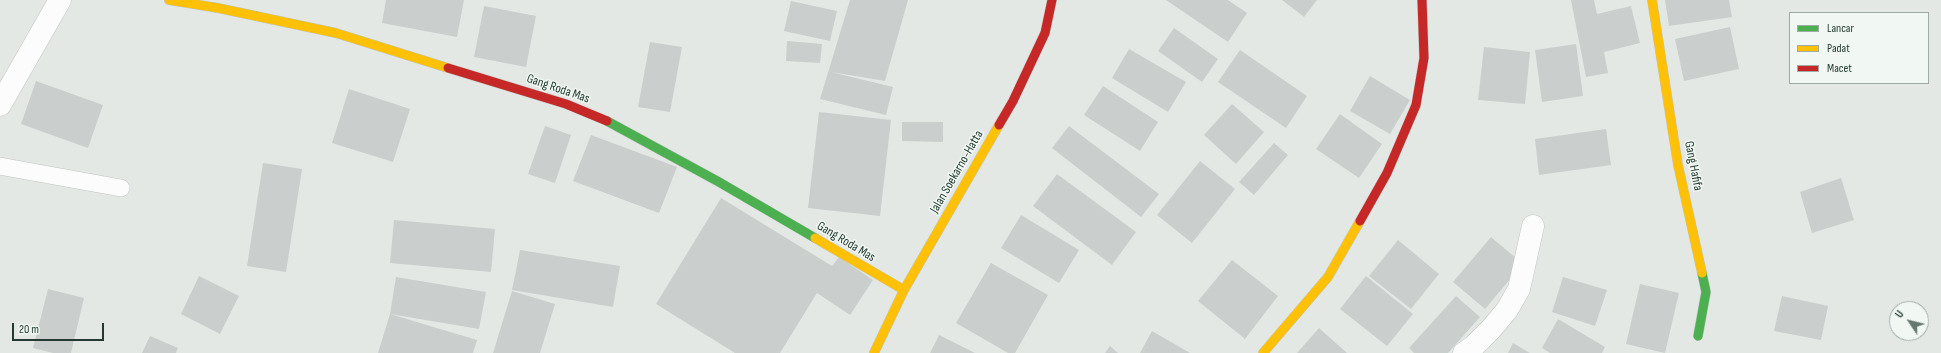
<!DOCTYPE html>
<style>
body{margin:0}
#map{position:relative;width:1941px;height:353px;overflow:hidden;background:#e3e8e5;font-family:"Sofia Sans Condensed",sans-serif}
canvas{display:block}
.legend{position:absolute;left:1789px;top:12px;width:140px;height:72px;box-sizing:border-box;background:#f1f7f3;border:1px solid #9eaba6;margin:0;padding:5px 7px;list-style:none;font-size:12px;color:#223a32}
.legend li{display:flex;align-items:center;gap:8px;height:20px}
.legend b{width:20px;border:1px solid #9eaba6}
.north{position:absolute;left:1889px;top:301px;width:40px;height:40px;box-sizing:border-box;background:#f1f7f3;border:1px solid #9eaba6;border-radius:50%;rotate:305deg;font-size:11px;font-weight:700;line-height:16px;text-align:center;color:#223a32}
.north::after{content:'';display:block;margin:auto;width:14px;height:18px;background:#667771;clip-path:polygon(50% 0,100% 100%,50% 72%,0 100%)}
.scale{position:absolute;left:12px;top:323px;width:92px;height:18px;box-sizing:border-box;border:2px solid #223a32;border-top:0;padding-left:5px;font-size:12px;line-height:14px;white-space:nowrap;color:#223a32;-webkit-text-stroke:3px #f1f7f3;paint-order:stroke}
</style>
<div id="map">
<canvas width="1941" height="353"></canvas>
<ul class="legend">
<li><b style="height:5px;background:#4caf50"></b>Lancar</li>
<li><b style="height:5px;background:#ffc107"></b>Padat</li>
<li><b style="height:5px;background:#c62828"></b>Macet</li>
</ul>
<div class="north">U</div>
<div class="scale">20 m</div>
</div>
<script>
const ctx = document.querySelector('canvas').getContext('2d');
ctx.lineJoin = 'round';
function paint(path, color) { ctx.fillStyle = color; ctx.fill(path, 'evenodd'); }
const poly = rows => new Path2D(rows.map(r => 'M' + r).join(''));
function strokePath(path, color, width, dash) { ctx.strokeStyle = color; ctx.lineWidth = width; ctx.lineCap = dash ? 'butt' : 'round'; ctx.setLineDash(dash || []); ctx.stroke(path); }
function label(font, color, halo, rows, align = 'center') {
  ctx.font = font + ' "Sofia Sans Condensed",sans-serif'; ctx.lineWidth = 3; ctx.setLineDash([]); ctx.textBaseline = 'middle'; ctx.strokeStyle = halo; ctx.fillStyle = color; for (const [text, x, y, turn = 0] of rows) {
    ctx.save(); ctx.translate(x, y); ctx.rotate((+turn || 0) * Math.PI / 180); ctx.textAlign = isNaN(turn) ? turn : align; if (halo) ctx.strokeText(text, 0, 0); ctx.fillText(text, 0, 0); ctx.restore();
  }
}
const building = poly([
 [386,0,464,0,457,37,382,23],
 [850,0,908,0,885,81,831,72,893,87,886,115,820,99],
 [1166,0,1228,0,1247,13,1228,42],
 [1282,0,1317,0,1304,17],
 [1571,0,1594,0,1597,14,1631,6,1640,43,1604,52,1608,73,1586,77],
 [1665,0,1729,0,1732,17,1669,26],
 [791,1,837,11,830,41,784,31],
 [484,6,536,16,526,67,474,57],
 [1730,27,1739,69,1684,81,1675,39],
 [1174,28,1218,59,1202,82,1158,51],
 [787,41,822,44,820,63,786,61],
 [650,42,682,47,670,112,638,107],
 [1576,44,1583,96,1542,102,1535,50],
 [1484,47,1530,52,1525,104,1478,100],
 [1129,49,1186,82,1168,112,1112,78],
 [1240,50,1307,96,1286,128,1218,82],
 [1370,76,1410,100,1390,134,1350,111],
 [36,81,103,105,88,148,21,124],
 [1103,86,1158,122,1140,151,1084,115],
 [349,89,410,109,393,162,332,143],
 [1232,104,1264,132,1236,164,1204,135],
 [819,112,891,120,880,216,808,208],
 [1340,114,1382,144,1359,178,1316,149],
 [902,122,943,122,943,142,902,141],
 [545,126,571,135,555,183,528,174],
 [1069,126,1159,194,1141,217,1052,148],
 [1606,129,1611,165,1539,175,1535,139],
 [591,135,677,167,659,213,573,181],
 [1274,143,1288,155,1254,195,1239,182],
 [1200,161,1235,189,1192,243,1157,215],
 [263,163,302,169,286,272,247,266],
 [1057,174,1136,232,1112,265,1033,206],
 [1841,178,1854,220,1812,233,1800,192],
 [721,198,832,266,839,257,873,280,850,315,817,293,780,353,735,353,656,304],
 [1021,215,1079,250,1059,283,1001,248],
 [394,220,495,229,491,272,390,263],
 [1491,237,1523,264,1485,309,1453,282],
 [1398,240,1439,274,1411,309,1369,276],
 [520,250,620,266,613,307,512,290],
 [1232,260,1278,296,1245,339,1198,301],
 [991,263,1048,295,1015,353,1008,353,956,323],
 [199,276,239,296,220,334,181,314],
 [1366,276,1413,314,1387,346,1340,309],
 [396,277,486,292,479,329,390,314],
 [1563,277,1607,290,1595,326,1552,312],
 [1640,284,1679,293,1665,353,1626,344],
 [48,289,84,298,71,353,53,353,33,348],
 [512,291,555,304,540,353,493,353],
 [1456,296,1480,317,1448,353,1414,353,1409,348],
 [1782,296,1828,306,1821,340,1774,331],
 [390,314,477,340,473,353,378,353],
 [1558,319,1605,347,1602,353,1550,353,1542,348],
 [1319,328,1347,353,1297,353],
 [1152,331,1190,353,1140,353],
 [939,335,975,353,930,353],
 [150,336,178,348,176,353,142,353],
 [1513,343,1530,353,1508,353],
 [1110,346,1118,353,1105,353]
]);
const lane = poly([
 [0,166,121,188]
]);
const street = poly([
 [0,105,60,0],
 [1464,353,1473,347,1491,329,1507,310,1519,289,1533,226]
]);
const fast = poly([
 [607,121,719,182,815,238],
 [1698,336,1706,292,1702,273]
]);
const slow = poly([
 [169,0,218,8,336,33,448,68],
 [1652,0,1678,165,1702,273],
 [815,238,904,290],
 [874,353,904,290,999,125],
 [1263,353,1328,277,1360,221]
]);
const jam = poly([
 [448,68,566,104,607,121],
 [999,125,1013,101,1045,33,1052,0],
 [1360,221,1387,173,1416,105,1424,58,1422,0]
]);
const streetNames = [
 ["Gang Roda Mas",558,89,19],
 ["Gang Hafifa",1693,166,79],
 ["Jalan Soekarno-Hatta",957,172,-60],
 ["Gang Roda Mas",846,242,31]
];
paint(building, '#cacfcd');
strokePath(lane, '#c0c5c2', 18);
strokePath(street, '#c0c5c2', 23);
strokePath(fast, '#bfc6c2', 10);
strokePath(slow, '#bfc6c2', 10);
strokePath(jam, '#bfc6c2', 10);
strokePath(lane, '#fbfcfb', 17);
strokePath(street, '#fbfcfb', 22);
strokePath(fast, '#4caf50', 9);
strokePath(slow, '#ffc107', 9);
strokePath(jam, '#c62828', 9);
label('13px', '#223a32', '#f1f7f3', streetNames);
</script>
